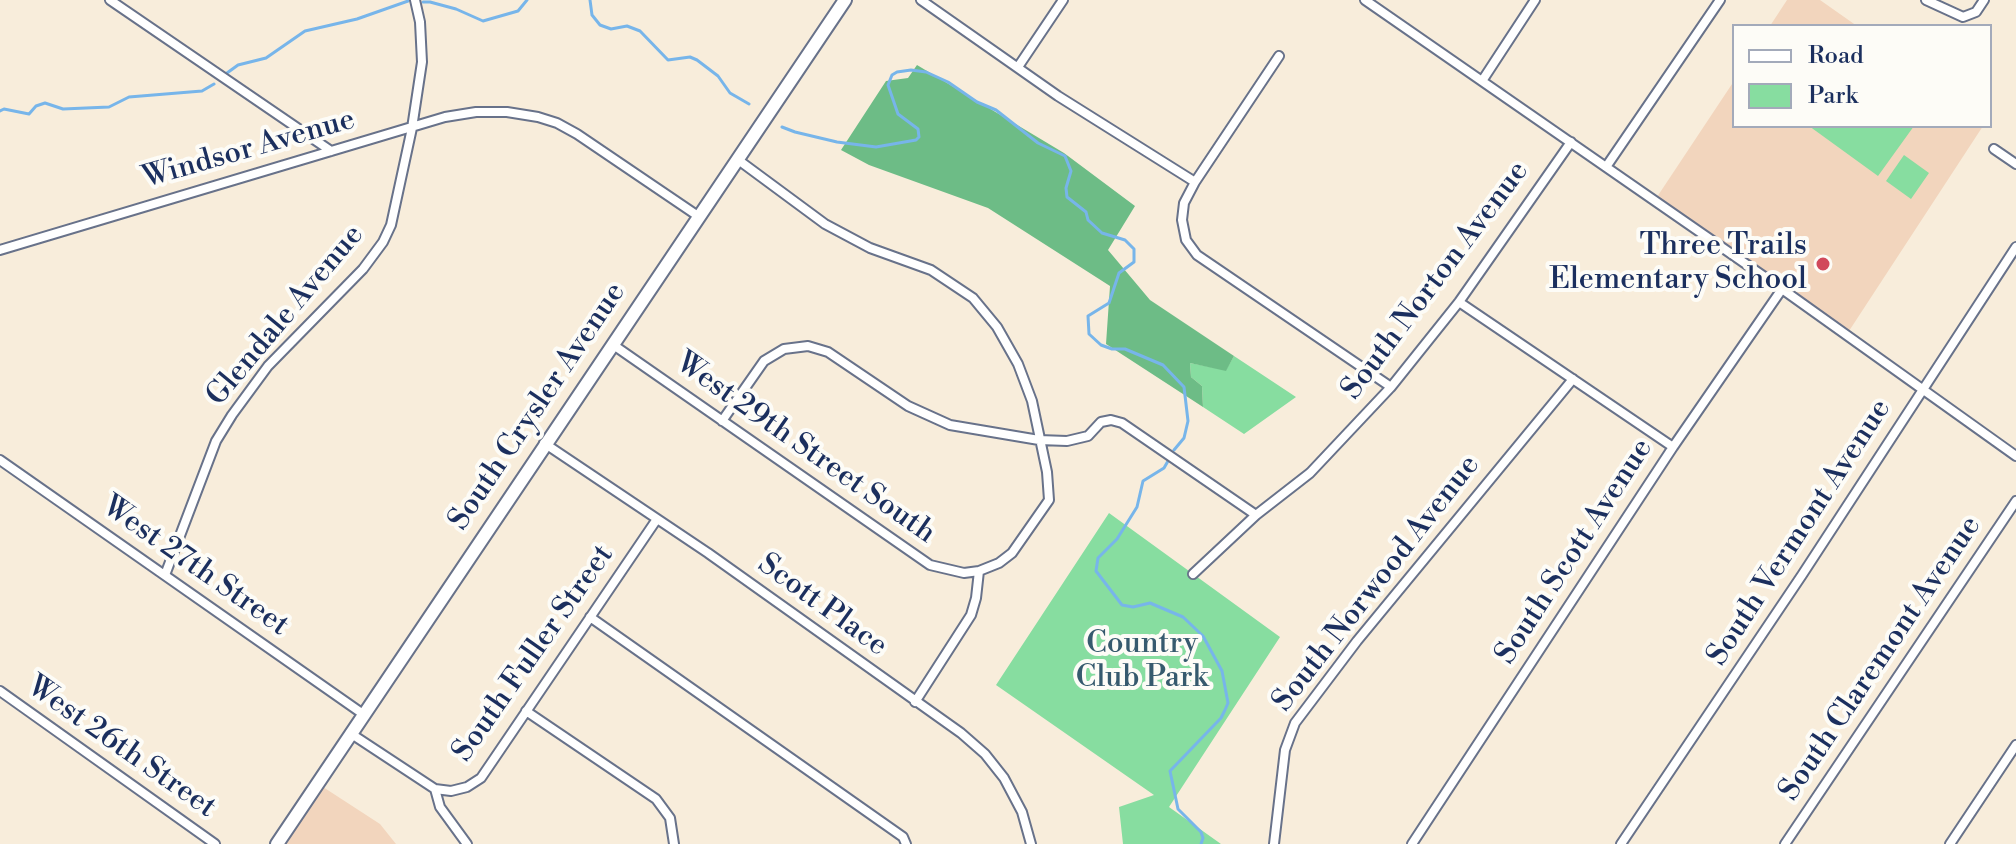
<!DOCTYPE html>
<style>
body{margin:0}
#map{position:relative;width:2016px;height:844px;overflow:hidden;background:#f8eddb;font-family:"Libre Bodoni",serif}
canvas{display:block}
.legend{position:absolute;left:1732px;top:24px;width:260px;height:104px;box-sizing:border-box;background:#fdfcf7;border:2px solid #a3aaba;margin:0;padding:10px 14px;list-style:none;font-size:24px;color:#1b2f5e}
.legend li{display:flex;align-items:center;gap:16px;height:40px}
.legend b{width:40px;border:2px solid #a3aaba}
</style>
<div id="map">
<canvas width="2016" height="844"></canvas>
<ul class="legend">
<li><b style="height:10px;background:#fff"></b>Road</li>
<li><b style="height:22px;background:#87dda0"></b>Park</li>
</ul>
</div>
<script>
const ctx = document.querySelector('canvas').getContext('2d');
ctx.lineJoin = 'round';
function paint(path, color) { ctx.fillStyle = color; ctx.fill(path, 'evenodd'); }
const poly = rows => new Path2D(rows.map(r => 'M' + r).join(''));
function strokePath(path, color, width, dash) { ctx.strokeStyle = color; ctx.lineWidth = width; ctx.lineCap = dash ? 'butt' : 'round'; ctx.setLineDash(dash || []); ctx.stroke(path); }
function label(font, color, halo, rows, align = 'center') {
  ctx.font = font + ' "Libre Bodoni",serif'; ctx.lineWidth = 8; ctx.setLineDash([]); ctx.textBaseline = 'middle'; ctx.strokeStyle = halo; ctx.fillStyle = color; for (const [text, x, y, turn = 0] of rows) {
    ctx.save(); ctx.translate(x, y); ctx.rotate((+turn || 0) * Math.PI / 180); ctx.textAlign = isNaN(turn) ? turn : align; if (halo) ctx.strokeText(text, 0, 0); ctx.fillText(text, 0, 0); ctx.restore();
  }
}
const built = poly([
 [1787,0,1820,0,1857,26,1770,26],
 [1734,81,1734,126,1983,126,1849,331,1657,197],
 [323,787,380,824,396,844,284,844]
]);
const green = poly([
 [1809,126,1914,126,1878,176],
 [1904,155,1929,173,1911,199,1886,181],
 [1234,356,1296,397,1244,434,1203,407,1202,386,1191,377,1190,363,1226,370],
 [1109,513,1280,637,1169,807,1221,844,1123,844,1119,807,1154,795,996,685]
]);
const forest = poly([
 [917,65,1064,153,1135,206,1108,250,1150,300,1234,356,1226,371,1190,363,1191,377,1202,386,1203,407,1106,344,1110,286,988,208,869,165,841,150,886,81,908,78]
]);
const stream = poly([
 [590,0,592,15,600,25,611,29,627,26,640,31,668,60,690,57,697,60,718,76,730,93,749,104],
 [423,2,430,2,456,9,483,21,518,11,527,0],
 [227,73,238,65,266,58,305,31,357,19,408,1],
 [0,111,4,109,29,114,36,106,45,103,63,109,109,107,129,97,202,91,214,84],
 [782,127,795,132,837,142,876,147,916,140,919,137,918,129,898,114,888,85,892,75,897,72,911,70,926,72,948,82,977,102,996,110,1038,143,1065,156,1071,171,1066,188,1067,197,1086,212,1088,220,1102,233,1125,240,1134,249,1134,262,1119,273,1109,303,1088,316,1089,334,1101,345,1112,349,1125,349,1163,365,1184,387,1188,421,1184,438,1174,450],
 [1168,461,1164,468,1143,481,1137,507,1117,539,1098,558,1096,571,1122,605,1133,607,1150,603,1183,617,1203,636,1222,671,1228,703,1225,710,1221,718,1170,771,1178,809,1201,832,1203,838,1201,844]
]);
const minor = poly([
 [110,0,331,151],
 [921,0,1058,96,1195,182],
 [1365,0,1782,289,2016,456],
 [1926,0,1963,17,1976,12,1984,0],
 [1279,56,1195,182,1184,203,1182,220,1186,240,1197,255,1391,387],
 [1018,67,1063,0],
 [1482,81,1535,0],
 [1994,149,2016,164],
 [737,159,825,224,870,248,931,270,973,298,997,327,1018,364,1032,401,1047,472,1049,500,1012,553,999,563,979,571,976,598,971,615,915,702],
 [1606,167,1720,0],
 [0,250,445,117,476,112,507,112,538,117,557,123,577,134,698,216],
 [1459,302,1673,447],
 [612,344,930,565,964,573,979,571],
 [722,421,764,361,784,349,808,346,828,352,908,406,950,425,1039,440,1067,441,1088,436,1101,422,1111,420,1122,423,1256,515],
 [544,443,708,553,961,733,985,754,1004,778,1022,812,1031,844],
 [0,460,363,714],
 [1193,574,1256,515,1310,473,1391,387,1459,302,1571,142],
 [165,575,216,441,232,415,268,366,363,269,383,242,391,225,412,128,422,62,420,22,415,0],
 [590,617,903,837,906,844],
 [0,691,215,844],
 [526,711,656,799,670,818,674,844],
 [350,733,435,789,440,807,467,844],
 [435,789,451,791,467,787,481,778,657,519],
 [1274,844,1285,750,1295,723,1357,641,1573,379],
 [1412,844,1673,447,1782,289],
 [1621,844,1802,575,2016,247],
 [1785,844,2016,501],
 [1950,844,2016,745]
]);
const secondary = poly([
 [277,844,845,0]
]);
const markers = [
 [1823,264,8,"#d1495b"]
];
const streetNames = [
 ["Windsor Avenue",249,150,-16],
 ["South Norton Avenue",1436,281,-53],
 ["Glendale Avenue",286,316,-50],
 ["South Crysler Avenue",538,407,-56],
 ["West 29th Street South",805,449,35],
 ["South Vermont Avenue",1800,533,-57],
 ["South Scott Avenue",1575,552,-57],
 ["West 27th Street",195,567,35],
 ["South Norwood Avenue",1377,584,-52],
 ["Scott Place",822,606,36],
 ["South Fuller Street",534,654,-55],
 ["South Claremont Avenue",1881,659,-56],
 ["West 26th Street",121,748,35]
];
const poiNames = [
 ["Three Trails",1807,247],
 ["Elementary School",1807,281]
];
const parkNames = [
 ["Country",1142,645],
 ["Club Park",1142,679]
];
paint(built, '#f2d5bd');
paint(green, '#87dda0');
paint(forest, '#6dbc86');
strokePath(stream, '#77b5ea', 3);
strokePath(minor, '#68728a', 12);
strokePath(secondary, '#68728a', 16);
strokePath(minor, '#fff', 8);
strokePath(secondary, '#fff', 12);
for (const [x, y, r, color] of markers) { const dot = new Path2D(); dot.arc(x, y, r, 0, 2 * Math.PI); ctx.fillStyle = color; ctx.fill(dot); strokePath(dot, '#fdfcf7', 3); }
label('30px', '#1b2f5e', '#fdfcf7', streetNames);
label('30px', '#1b2f5e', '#fdfcf7', poiNames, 'right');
label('30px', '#365a6e', '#fdfcf7', parkNames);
</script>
